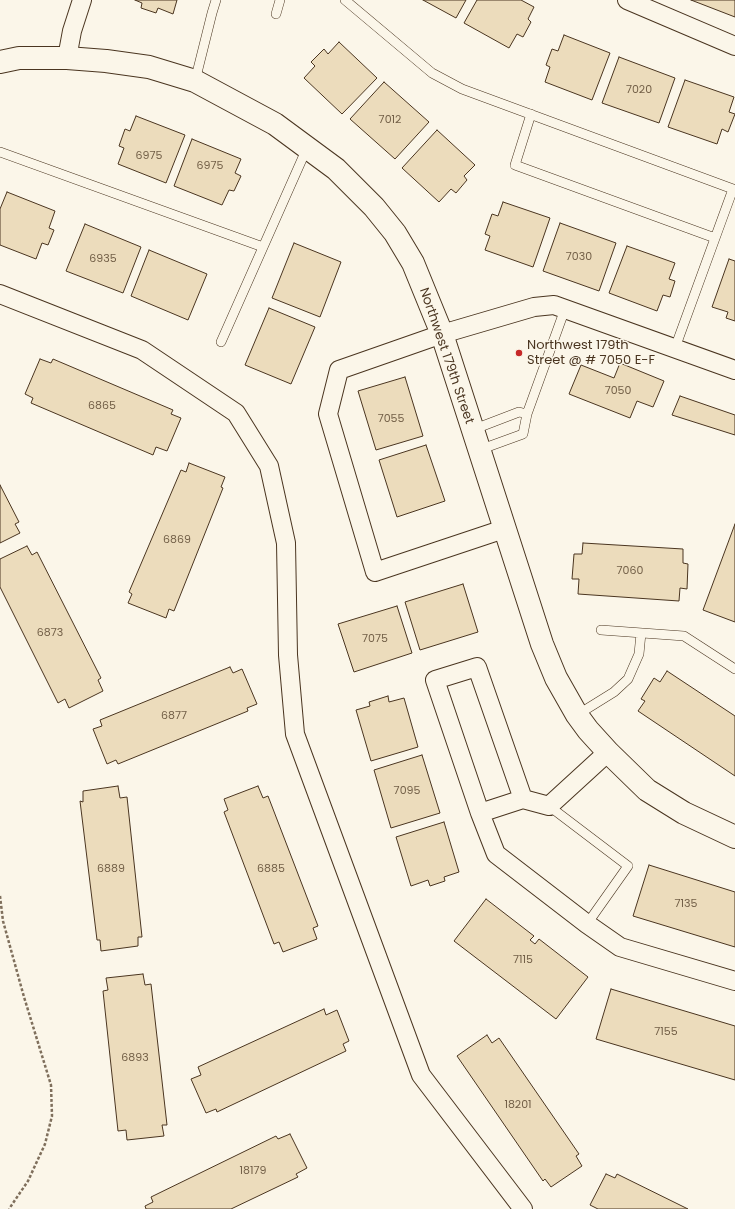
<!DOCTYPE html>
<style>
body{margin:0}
canvas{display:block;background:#fbf6e9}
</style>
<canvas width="735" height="1209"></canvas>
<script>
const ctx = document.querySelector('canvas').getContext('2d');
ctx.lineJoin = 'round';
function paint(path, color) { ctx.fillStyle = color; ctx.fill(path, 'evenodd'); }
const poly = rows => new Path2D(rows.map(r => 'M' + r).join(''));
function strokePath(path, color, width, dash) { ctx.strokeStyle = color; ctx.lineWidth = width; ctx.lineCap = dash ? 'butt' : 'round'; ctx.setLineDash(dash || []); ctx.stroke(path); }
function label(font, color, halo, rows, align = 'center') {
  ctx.font = font + ' Poppins,sans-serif'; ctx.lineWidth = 3; ctx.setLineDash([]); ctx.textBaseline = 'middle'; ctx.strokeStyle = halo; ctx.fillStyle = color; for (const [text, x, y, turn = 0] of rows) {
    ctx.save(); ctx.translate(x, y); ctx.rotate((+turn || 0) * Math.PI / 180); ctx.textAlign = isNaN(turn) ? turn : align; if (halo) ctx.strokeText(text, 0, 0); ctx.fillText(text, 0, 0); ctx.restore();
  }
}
const building = poly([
 [135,0,177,0,173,14,158,8,156,13,141,8,142,3,135,0],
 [423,0,466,0,456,18,423,0],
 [477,0,521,0,534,7,528,19,531,22,523,37,517,34,509,48,464,23,477,0],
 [691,0,735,0,735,17,691,0],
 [564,35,610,53,592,100,545,82,550,67,546,65,552,49,558,51,564,35],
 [339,42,377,78,342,114,304,78,315,66,311,62,324,49,328,54,339,42],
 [619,57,675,78,659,123,602,103,619,57],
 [685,80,734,97,729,112,735,114,728,132,722,129,717,144,668,127,685,80],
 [384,82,429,122,395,159,350,119,384,82],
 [136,116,185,135,166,183,118,164,124,148,119,146,125,129,130,131,136,116],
 [437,130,475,165,464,176,467,180,456,193,451,189,439,202,402,168,437,130],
 [192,139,241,159,235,173,241,176,234,191,229,190,222,205,174,186,192,139],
 [7,192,55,211,49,228,54,230,48,245,42,243,36,259,0,245,0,209,7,192],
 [503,202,550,218,533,267,485,250,490,236,485,234,492,214,498,216,503,202],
 [560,223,616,243,599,291,543,271,560,223],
 [85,224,141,247,123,293,66,271,85,224],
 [294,243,341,262,320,317,272,298,294,243],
 [627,246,675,263,669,279,675,281,670,297,663,295,657,311,609,293,627,246],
 [149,250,207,274,188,320,131,296,149,250],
 [729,259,735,261,735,321,726,318,728,312,712,307,729,259],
 [269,308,315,327,291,384,245,365,269,308],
 [40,359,51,363,53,359,173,410,171,414,181,418,167,451,156,447,153,455,31,403,33,398,25,394,40,359],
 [620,363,664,381,653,407,637,401,630,418,569,394,581,365,614,378,620,363],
 [405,377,423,436,376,450,358,391,405,377],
 [680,396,735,415,735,435,672,415,680,396],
 [426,445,445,501,397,517,379,460,426,445],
 [189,463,225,477,221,487,223,488,174,611,169,609,166,618,128,603,132,594,129,592,181,470,186,472,189,463],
 [0,485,19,522,15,524,20,533,0,543,0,485],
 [735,524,735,622,703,610,735,524],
 [583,543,683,549,683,563,688,564,687,589,680,588,679,601,578,594,579,579,572,579,574,554,582,554,583,543],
 [27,546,32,555,37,552,101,678,98,680,103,691,69,708,65,699,58,703,0,587,0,559,27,546],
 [463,584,478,632,420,650,405,602,463,584],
 [397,606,412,653,354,672,338,624,397,606],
 [230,667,233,673,242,669,257,704,247,708,248,711,118,764,116,760,107,764,93,729,102,726,100,720,230,667],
 [667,671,735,716,735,776,638,711,645,701,641,699,654,678,660,682,667,671],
 [388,696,389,702,404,698,418,747,371,761,356,710,370,706,369,702,388,696],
 [422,755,440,813,391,828,374,770,422,755],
 [118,786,120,798,127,797,142,937,138,937,138,946,101,951,100,940,97,940,80,801,83,802,83,791,118,786],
 [258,786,263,798,268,796,318,926,313,928,317,939,283,952,279,942,274,944,224,812,228,810,224,799,258,786],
 [444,822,459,872,444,877,445,881,430,886,428,880,411,886,396,837,444,822],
 [649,865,735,892,735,947,633,916,649,865],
 [486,899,534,936,530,940,535,944,539,939,588,977,556,1019,454,941,486,899],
 [143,974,145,985,151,984,167,1125,162,1125,164,1136,127,1140,126,1130,118,1131,103,991,108,990,106,978,143,974],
 [611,989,735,1026,735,1080,596,1039,611,989],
 [324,1009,326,1015,337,1010,349,1041,343,1044,346,1051,217,1112,216,1109,206,1113,191,1079,201,1075,198,1067,324,1009],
 [487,1035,492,1043,499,1038,579,1154,576,1156,582,1166,551,1187,545,1179,543,1181,457,1056,487,1035],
 [290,1134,307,1168,296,1174,298,1177,231,1209,146,1209,145,1206,153,1202,151,1197,276,1136,278,1139,290,1134],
 [606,1174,615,1178,617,1174,688,1209,598,1209,590,1205,606,1174]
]);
const path = poly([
 [0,896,3,921,24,997,51,1085,52,1116,45,1144,28,1181,9,1209]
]);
const service = poly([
 [345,0,432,73,462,89,733,189,675,348],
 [276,14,280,0],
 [195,81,212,13,216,0],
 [531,114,515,165,715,238],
 [0,152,263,247],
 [221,342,307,148],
 [472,430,519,412,527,414],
 [479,450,523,434,527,414,565,309],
 [601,630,684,636,735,669],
 [577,715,614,692,628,679,639,654,641,633],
 [549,806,628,866,587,924]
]);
const minor = poly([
 [627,0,735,46],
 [67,58,72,31,82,0],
 [0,294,142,350,236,413,269,466,286,543,288,655,295,734,421,1075,523,1209],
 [504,529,375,572,328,414,339,370,442,334,534,307,554,305,735,370],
 [523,799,477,667,435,680,480,813,496,854,587,924,620,947,735,981],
 [480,813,523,799,549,806,608,752]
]);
const tertiary = poly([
 [0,62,19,58,67,58,106,61,149,67,195,81,275,124,336,169,374,207,395,233,413,263,442,334,542,644,556,678,577,715,588,730,608,752,647,790,684,813,735,837]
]);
const markers = [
 [519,353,4,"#c62828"]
];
const numberNames = [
 ["7020",639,90],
 ["7012",390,120],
 ["6975",149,156],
 ["6975",210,166],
 ["7030",579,257],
 ["6935",103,259],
 ["7050",618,391],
 ["6865",102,406],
 ["7055",391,419],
 ["6869",177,540],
 ["7060",630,571],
 ["6873",50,633],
 ["7075",375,639],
 ["6877",174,716],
 ["7095",407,791],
 ["6889",111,869],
 ["6885",271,869],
 ["7135",686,904],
 ["7115",523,960],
 ["7155",666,1032],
 ["6893",135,1058],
 ["18201",518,1105],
 ["18179",253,1171]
];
const poiNames = [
 ["Northwest 179th",527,346],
 ["Street @ # 7050 E-F",527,361]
];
const streetNames = [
 ["Northwest 179th Street",446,356,71]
];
paint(building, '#ecdcbc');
strokePath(building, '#4a3520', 1);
strokePath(service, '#4a3520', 10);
strokePath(minor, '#4a3520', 20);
strokePath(tertiary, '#4a3520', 24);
strokePath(path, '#7f6f5c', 2.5, [3, 2]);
strokePath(service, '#fbf6e9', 9);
strokePath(minor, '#fbf6e9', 18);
strokePath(tertiary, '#fbf6e9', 22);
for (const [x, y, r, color] of markers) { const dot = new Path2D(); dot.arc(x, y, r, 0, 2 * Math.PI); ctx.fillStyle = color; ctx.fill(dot); strokePath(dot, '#fbf6e9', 1.5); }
label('11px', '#725f47', null, numberNames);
label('13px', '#4a3520', '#fbf6e9', poiNames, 'left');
label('13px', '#4a3520', '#fbf6e9', streetNames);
</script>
